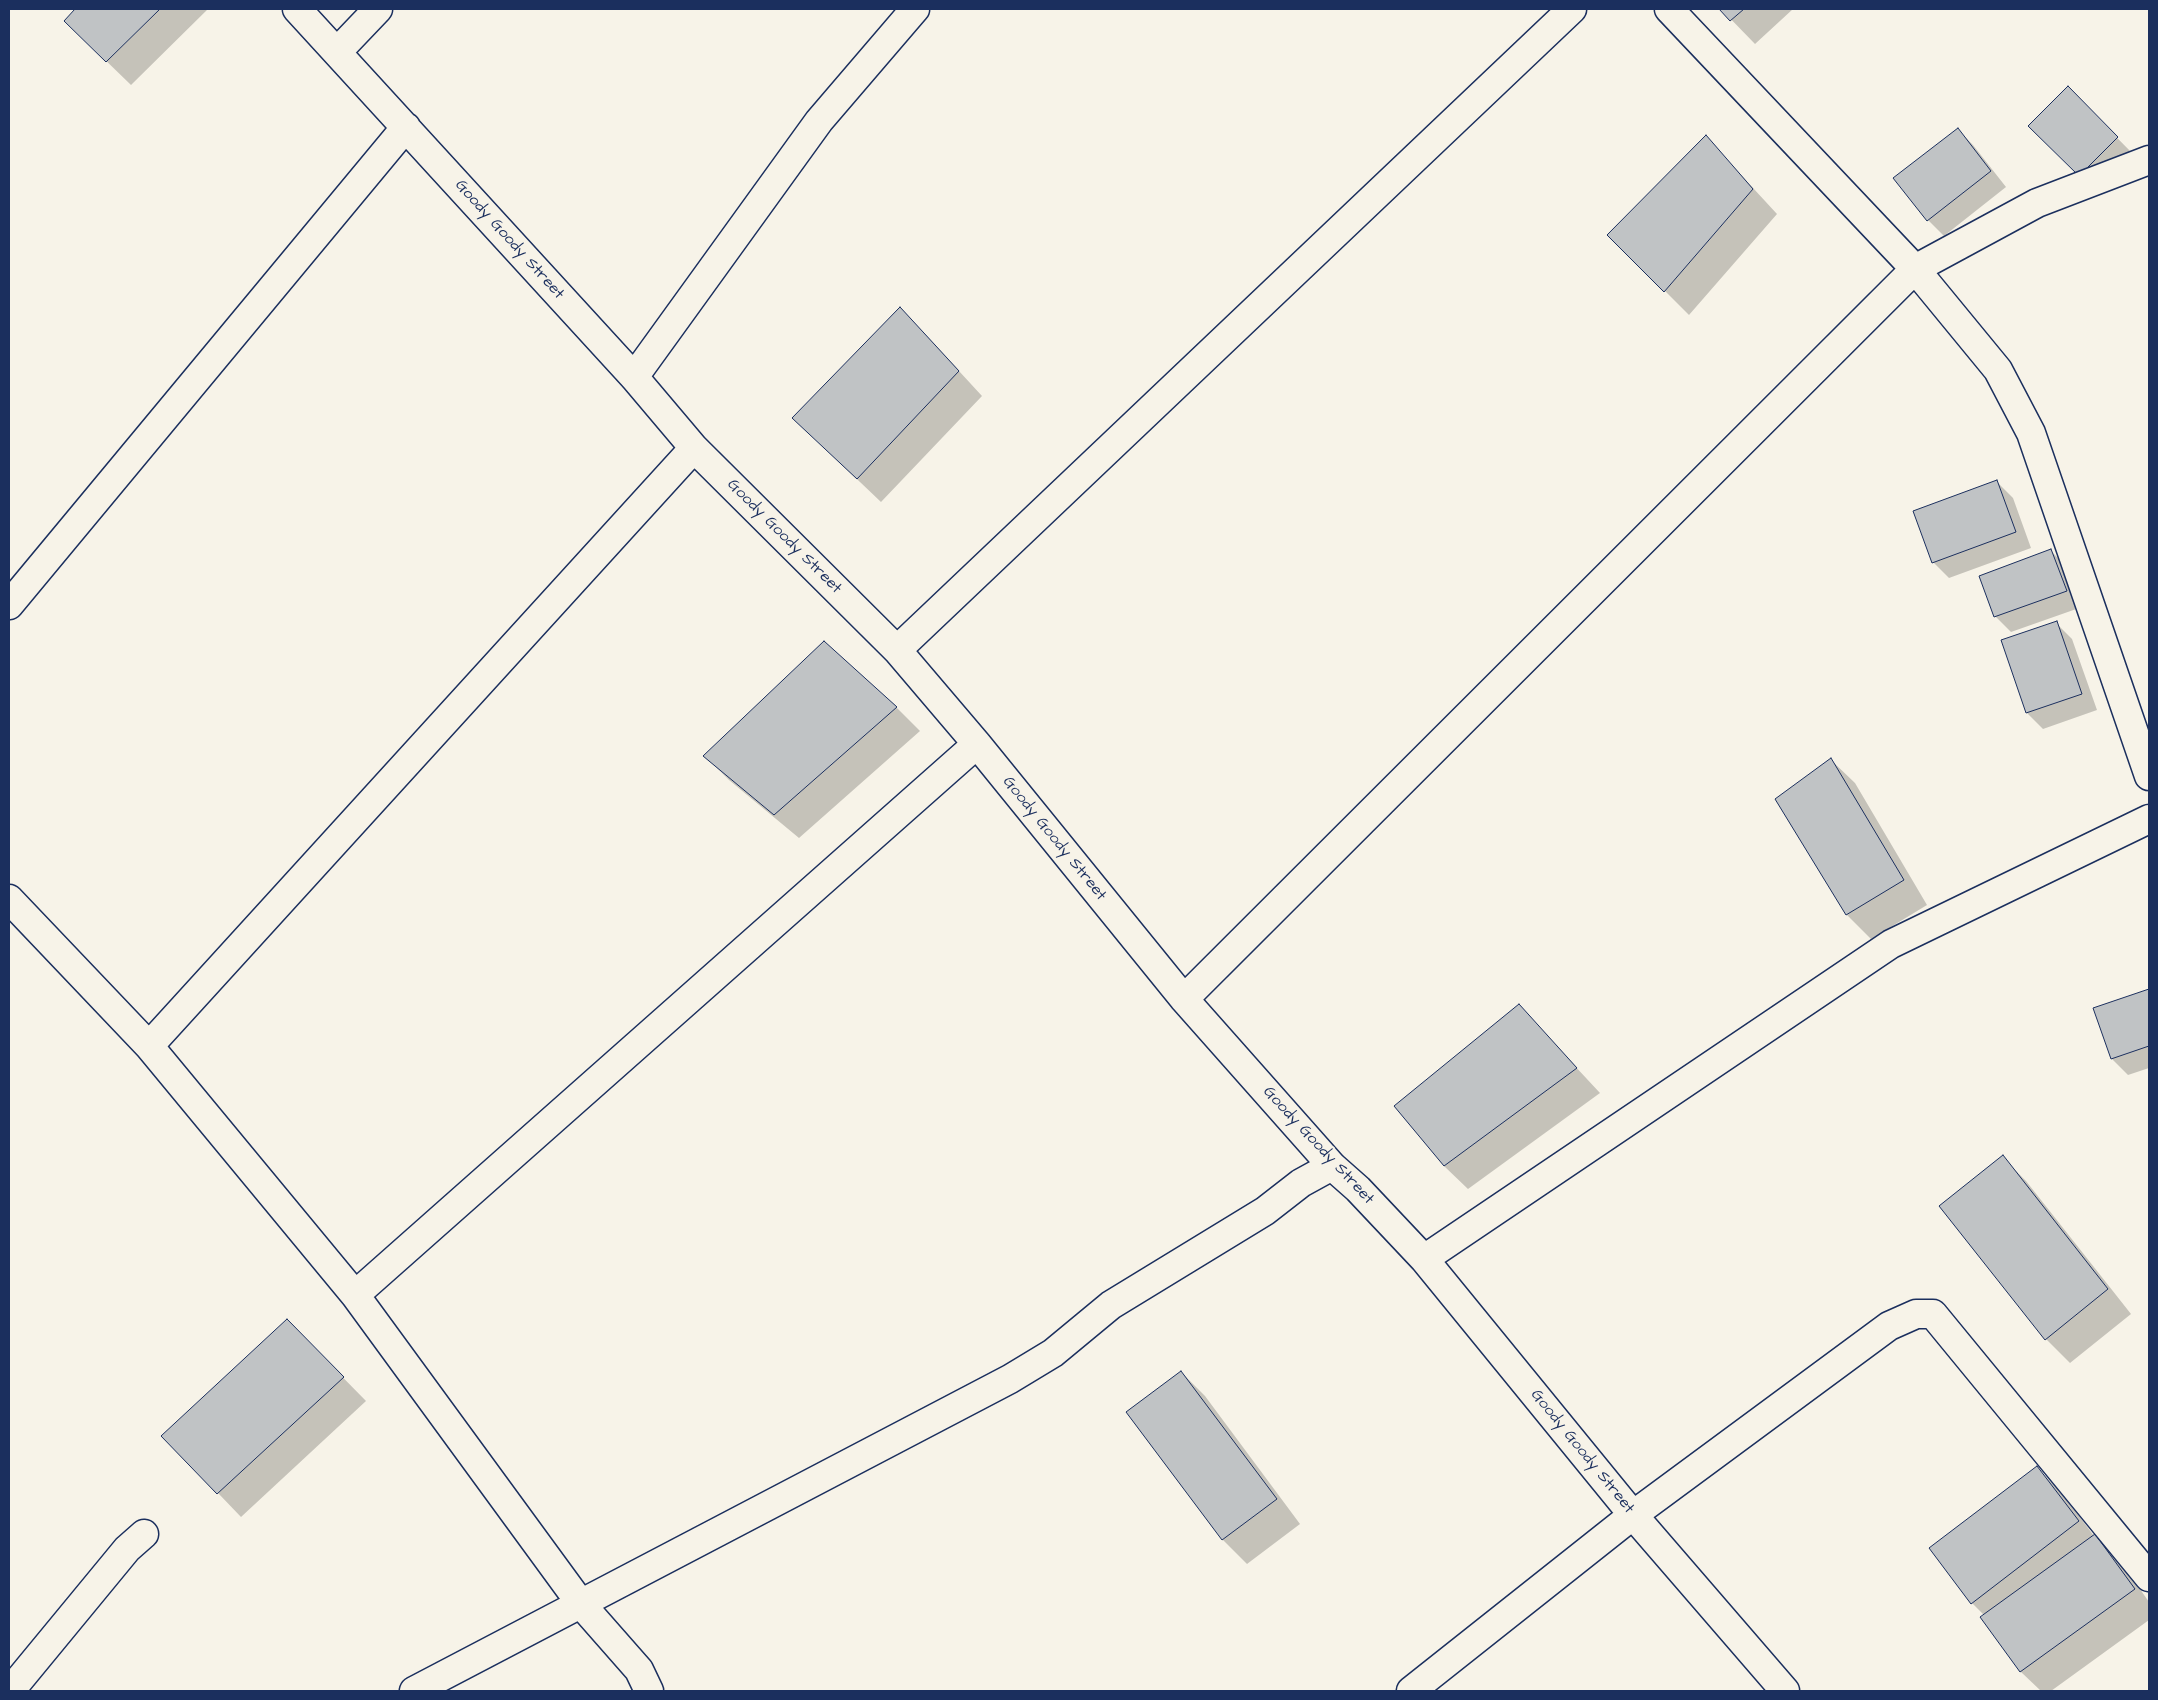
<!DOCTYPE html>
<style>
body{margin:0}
#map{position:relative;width:2158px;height:1700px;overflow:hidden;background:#f7f3e8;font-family:"Architects Daughter",sans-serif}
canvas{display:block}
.frame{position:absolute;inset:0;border:10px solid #1b2f5e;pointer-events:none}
</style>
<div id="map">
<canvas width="2158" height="1700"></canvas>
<div class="frame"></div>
</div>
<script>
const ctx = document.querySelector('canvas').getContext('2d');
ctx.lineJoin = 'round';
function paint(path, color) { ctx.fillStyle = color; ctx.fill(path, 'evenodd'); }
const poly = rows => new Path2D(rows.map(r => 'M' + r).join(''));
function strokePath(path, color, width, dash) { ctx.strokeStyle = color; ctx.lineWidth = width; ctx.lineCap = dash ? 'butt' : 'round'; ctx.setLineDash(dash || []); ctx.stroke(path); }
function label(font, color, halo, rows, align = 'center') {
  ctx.font = font + ' "Architects Daughter",sans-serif'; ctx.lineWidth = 4; ctx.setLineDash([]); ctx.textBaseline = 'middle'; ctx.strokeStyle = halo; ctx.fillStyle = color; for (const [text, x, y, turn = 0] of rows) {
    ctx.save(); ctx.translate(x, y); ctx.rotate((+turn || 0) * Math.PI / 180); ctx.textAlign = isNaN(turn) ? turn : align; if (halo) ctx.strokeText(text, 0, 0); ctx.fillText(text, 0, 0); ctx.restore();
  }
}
const shadow = poly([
 [77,9,208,9,131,85,65,21],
 [1721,9,1793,9,1755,44],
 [2068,88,2133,154,2095,191,2030,126],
 [1957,129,1973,145,2006,187,1944,236,1928,220],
 [1706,137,1777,214,1689,315,1609,235],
 [924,333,982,396,881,502,818,442],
 [1997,482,2013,498,2031,548,1949,578,1933,562],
 [2051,551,2067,567,2082,607,2011,632,1995,616],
 [2056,623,2072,639,2097,710,2043,729,2027,713,2003,641],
 [896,707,920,731,799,838,729,780,705,756],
 [1831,760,1855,783,1927,905,1871,939,1847,915,1777,800],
 [2149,991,2149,1068,2128,1075,2112,1059,2095,1009],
 [1519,1006,1600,1093,1468,1189,1444,1166],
 [2002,1157,2026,1181,2131,1314,2070,1363,2046,1339,1941,1206],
 [311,1345,366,1401,241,1517,218,1493],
 [1181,1372,1205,1396,1300,1524,1247,1564,1223,1540,1128,1412],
 [2037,1468,2061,1492,2094,1536,2119,1559,2149,1602,2149,1620,2051,1691,2041,1691,2021,1672,1982,1618,1985,1616,1972,1603]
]);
const building = poly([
 [75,9,160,9,106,62,64,21,75,9],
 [1719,9,1744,9,1730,21,1719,9],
 [2068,86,2118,137,2079,176,2028,126,2068,86],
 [1958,128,1991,171,1927,221,1893,178,1958,128],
 [1706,135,1753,189,1664,292,1607,235,1706,135],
 [900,307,959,371,857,479,792,418,900,307],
 [1997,480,2016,532,1932,563,1913,511,1997,480],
 [2051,549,2067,591,1994,617,1979,576,2051,549],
 [2057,621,2082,694,2026,713,2001,640,2057,621],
 [824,641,897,707,774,815,703,756,824,641],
 [1831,758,1904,880,1846,915,1775,799,1831,758],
 [2149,989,2149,1046,2111,1059,2093,1008,2149,989],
 [1519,1004,1577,1068,1444,1166,1394,1106,1519,1004],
 [2003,1155,2108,1289,2045,1340,1939,1206,2003,1155],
 [287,1319,344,1377,217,1494,161,1436,287,1319],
 [1181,1371,1277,1499,1222,1540,1126,1412,1181,1371],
 [2037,1466,2079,1521,1971,1604,1929,1548,2037,1466],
 [2095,1534,2135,1589,2020,1672,1980,1617,2095,1534]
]);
const minor = poly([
 [297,9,634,377,694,448,897,650,977,744,1184,999,1332,1166,1358,1189,1424,1259,1633,1515,1785,1691],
 [1669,9,1915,269,1998,370,2031,433,2149,776],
 [337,52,378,9],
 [634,377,819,121,915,9],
 [9,605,406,127],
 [897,650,1572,9],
 [9,899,149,1046,355,1295,581,1604,639,1670,649,1691],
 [1184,999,1915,269,2037,203,2149,160],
 [149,1046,694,448],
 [1424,1259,1891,944,2149,819],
 [355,1295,977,744],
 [10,1691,127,1549,144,1534],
 [414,1691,1010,1379,1053,1353,1111,1305,1265,1211,1301,1183,1332,1166],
 [1411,1691,1633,1515,1889,1326,1916,1314,1933,1314,2149,1577]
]);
const streetNames = [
 ["Goody Goody Street",509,240,48],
 ["Goody Goody Street",784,537,45],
 ["Goody Goody Street",1054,839,51],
 ["Goody Goody Street",1318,1146,47],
 ["Goody Goody Street",1582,1452,51]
];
paint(shadow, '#0003');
paint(building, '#c0c3c5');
strokePath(building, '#1b2f5e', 1);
strokePath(minor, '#1b2f5e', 31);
strokePath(minor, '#f7f3e8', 28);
label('16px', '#1b2f5e', '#f7f3e8', streetNames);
</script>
